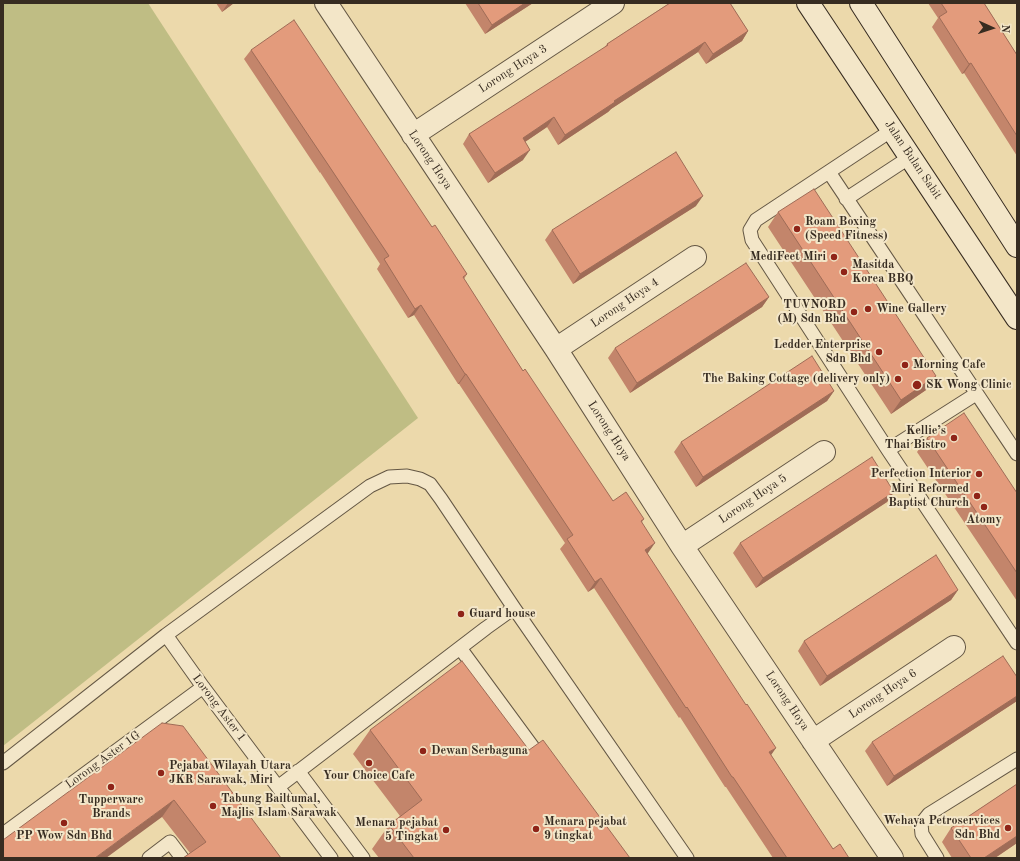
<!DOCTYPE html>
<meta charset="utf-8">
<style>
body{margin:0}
#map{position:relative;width:1020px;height:861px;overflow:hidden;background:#ecd9ab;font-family:"Old Standard TT",serif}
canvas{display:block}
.frame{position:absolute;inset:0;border:4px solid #372c21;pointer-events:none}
.north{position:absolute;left:972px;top:8px;width:40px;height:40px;-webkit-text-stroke:3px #f3e6c8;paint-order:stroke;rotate:93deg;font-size:11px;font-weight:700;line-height:16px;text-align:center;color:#372c21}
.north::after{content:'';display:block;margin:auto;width:14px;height:18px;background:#372c21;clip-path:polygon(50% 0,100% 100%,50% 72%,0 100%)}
</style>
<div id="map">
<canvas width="1020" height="861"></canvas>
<div class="frame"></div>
<div class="north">N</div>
</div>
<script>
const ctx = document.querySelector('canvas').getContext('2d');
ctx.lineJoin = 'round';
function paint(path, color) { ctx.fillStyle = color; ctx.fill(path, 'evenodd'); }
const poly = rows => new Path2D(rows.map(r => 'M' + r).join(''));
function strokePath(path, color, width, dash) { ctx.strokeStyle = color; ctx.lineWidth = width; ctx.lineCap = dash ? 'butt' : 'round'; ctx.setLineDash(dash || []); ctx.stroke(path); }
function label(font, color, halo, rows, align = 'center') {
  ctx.font = font + ' "Old Standard TT",serif'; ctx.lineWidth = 4; ctx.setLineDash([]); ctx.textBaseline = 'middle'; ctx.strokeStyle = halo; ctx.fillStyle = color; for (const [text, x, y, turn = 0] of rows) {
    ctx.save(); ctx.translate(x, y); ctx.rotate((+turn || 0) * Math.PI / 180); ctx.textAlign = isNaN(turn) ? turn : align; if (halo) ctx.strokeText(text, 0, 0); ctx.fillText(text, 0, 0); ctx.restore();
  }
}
const green = poly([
 [3,3,148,3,418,418,3,746]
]);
const lane = poly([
 [892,130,756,220,750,230,752,240,888,450,1017,643],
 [829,172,1017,454],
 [846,199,910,157],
 [888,450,976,394],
 [166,635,203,687,331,858],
 [460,648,543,761],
 [3,763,166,635,370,486,389,477,407,476,420,479,430,484,441,499,514,608,687,858],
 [298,771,363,858],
 [278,787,486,628,514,608],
 [3,834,203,687],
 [149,858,170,842,182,858],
 [937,858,922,834,921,824,929,814,1017,759]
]);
const street = poly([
 [326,3,556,349,682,546,892,858],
 [413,135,613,3],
 [556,349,695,257],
 [682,546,824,452],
 [813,741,954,647]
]);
const secondary = poly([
 [808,3,1017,318],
 [861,3,1017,246]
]);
const wall = poly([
 [216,3,234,3,222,12],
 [465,3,533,3,485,34],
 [668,3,730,3,748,31,742,41,706,64,698,52,611,109,608,112,558,145,547,127,525,142,523,160,488,183,463,144,469,134,604,48,607,44,668,4],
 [928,3,984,3,1017,55,1017,156,964,73,962,74,932,27,938,18],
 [251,50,432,227,467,274,464,279,523,371,613,501,644,519,642,522,648,553,647,553,771,755,833,849,849,858,773,858,726,787,725,787,680,717,679,718,594,588,588,592,560,549,565,543,459,384,458,384,414,315,408,318,377,269,380,264,320,172,320,173,244,59],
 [696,206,573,284,545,240,552,230],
 [778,212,936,376,926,390,891,414,768,227],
 [769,297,762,307,630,393,608,358,615,348],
 [834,391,827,401,696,487,674,452,681,442],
 [927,438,1017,493,1017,601,917,452],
 [894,492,887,502,756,588,733,553,740,543],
 [958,590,951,600,820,686,798,651,804,641],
 [1017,677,1017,701,887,786,865,751,872,742],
 [162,723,281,858,190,853,162,817],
 [370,730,529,750,630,858,379,858,372,849,389,825,400,816,353,754],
 [1017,784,1017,843,995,858,952,858,942,842,951,828]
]);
const shadedWall = poly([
 [228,3,234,3,222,12],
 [525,3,533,3,485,34,492,25],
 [748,31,742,41,706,64,713,54],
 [705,42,698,52,611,109,608,112,558,145,565,135,614,101],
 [971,63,964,73,962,74,969,64],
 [554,117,547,127,516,148,523,138],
 [530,150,523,160,488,183,495,173],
 [703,196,696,206,573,284,580,274],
 [769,297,762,307,630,393,637,383],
 [421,305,414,315,408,318,415,309],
 [465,374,466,374,459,384,458,384],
 [936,376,926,390,891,414,901,400],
 [834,391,827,401,696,487,703,477],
 [894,492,887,502,756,588,763,578],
 [655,543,648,553,638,560,645,550],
 [601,578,594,588,588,592,595,582],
 [958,590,951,600,820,686,827,676],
 [1017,696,1017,701,887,786,894,776],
 [776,748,769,758,769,752],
 [174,800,162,817,106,858,95,858],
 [1017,836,1017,843,995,858,984,858]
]);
const building = poly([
 [478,3,525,3,492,25,478,3],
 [670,3,730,3,748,31,713,54,705,42,614,101,615,102,565,135,554,117,523,138,530,150,495,173,469,134,608,45,607,44,670,3],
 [941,3,984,3,1017,55,1017,136,971,63,969,64,939,17,947,12,941,3],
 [294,20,432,227,435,225,467,274,463,277,523,371,525,369,613,501,626,492,644,519,641,521,655,543,645,550,746,705,747,704,776,748,769,752,833,849,840,844,849,858,787,858,733,777,732,777,687,707,686,708,601,578,595,582,567,539,573,535,466,374,465,374,421,305,415,309,384,259,389,256,327,163,251,50,294,20],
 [676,152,703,196,580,274,552,230,676,152],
 [814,189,936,376,901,400,778,212,814,189],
 [746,263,769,297,637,383,615,348,746,263],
 [812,356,834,391,703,477,681,442,812,356],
 [964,413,1017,493,1017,573,927,438,964,413],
 [872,457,894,492,763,578,740,543,872,457],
 [936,555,958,590,827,676,804,641,936,555],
 [1003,656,1017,677,1017,696,894,776,872,742,1003,656],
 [462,661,529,750,543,740,630,858,414,858,389,825,422,800,370,730,462,661],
 [162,723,183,726,281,858,183,858,206,842,174,800,95,858,3,858,3,840,162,723],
 [1017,784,1017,836,984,858,971,858,951,828,1017,784]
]);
const markers = [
 [797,229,4,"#8f2418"],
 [834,257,4,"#8f2418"],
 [844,272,4,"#8f2418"],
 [868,309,4,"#8f2418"],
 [854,312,4,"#8f2418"],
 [879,352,4,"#8f2418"],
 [905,365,4,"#8f2418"],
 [898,379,4,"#8f2418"],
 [917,385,5,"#8f2418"],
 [954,438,4,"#8f2418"],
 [979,474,4,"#8f2418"],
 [977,496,4,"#8f2418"],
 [984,507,4,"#8f2418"],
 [461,614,4,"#8f2418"],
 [423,751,4,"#8f2418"],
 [369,763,4,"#8f2418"],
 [161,773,4,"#8f2418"],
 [111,787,4,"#8f2418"],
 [213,806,4,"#8f2418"],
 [64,823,4,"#8f2418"],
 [1008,828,4,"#8f2418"],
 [536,829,4,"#8f2418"],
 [446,830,4,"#8f2418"]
];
const streetNames = [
 ["Lorong Hoya 3",513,69,-33],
 ["Lorong Hoya",430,160,56],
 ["Jalan Bulan Sabit",913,160,56],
 ["Lorong Hoya 4",625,303,-34],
 ["Lorong Hoya",609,431,57],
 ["Lorong Hoya 5",753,499,-34],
 ["Lorong Hoya 6",883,694,-34],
 ["Lorong Hoya",787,701,56],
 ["Lorong Aster 1",219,708,53],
 ["Lorong Aster 1G",103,760,-36]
];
const poiNames = [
 ["Roam Boxing",805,222],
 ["(Speed Fitness)",805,236],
 ["MediFeet Miri",826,257,"right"],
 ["Masitda",852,265],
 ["Korea BBQ",852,279],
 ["TUVNORD",846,305,"right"],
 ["(M) Sdn Bhd",846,319,"right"],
 ["Wine Gallery",876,309],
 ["Ledder Enterprise",871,345,"right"],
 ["Sdn Bhd",871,359,"right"],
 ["Morning Cafe",913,365],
 ["The Baking Cottage (delivery only)",890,379,"right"],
 ["SK Wong Clinic",926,385],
 ["Kellie’s",946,431,"right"],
 ["Thai Bistro",946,445,"right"],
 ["Perfection Interior",971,474,"right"],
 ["Miri Reformed",969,489,"right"],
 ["Baptist Church",969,503,"right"],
 ["Atomy",984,520,"center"],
 ["Guard house",469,614],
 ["Dewan Serbaguna",431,751],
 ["Pejabat Wilayah Utara",169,766],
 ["JKR Sarawak, Miri",169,780],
 ["Your Choice Cafe",369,776,"center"],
 ["Tabung Bailtumal,",221,799],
 ["Majlis Islam Sarawak",221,813],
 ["Tupperware",111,800,"center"],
 ["Brands",111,814,"center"],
 ["Wehaya Petroservices",1000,821,"right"],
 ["Sdn Bhd",1000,835,"right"],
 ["Menara pejabat",544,822],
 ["9 tingkat",544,836],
 ["Menara pejabat",438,823,"right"],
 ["5 Tingkat",438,837,"right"],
 ["PP Wow Sdn Bhd",64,836,"center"]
];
paint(green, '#bfbd84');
strokePath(lane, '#645744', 15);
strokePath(street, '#645744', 24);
strokePath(secondary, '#372c21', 24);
strokePath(lane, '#f3e6c8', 13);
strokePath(street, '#f3e6c8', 22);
strokePath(secondary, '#f3e6c8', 22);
paint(wall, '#c3856b');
paint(shadedWall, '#9f6c57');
paint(building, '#e39b7c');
strokePath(building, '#9f6c57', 1);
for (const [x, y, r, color] of markers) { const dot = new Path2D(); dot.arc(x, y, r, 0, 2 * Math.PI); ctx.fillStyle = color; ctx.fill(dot); strokePath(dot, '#f3e6c8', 1.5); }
label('12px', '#372c21', '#f3e6c8', streetNames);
label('bold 12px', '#372c21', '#f3e6c8', poiNames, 'left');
</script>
